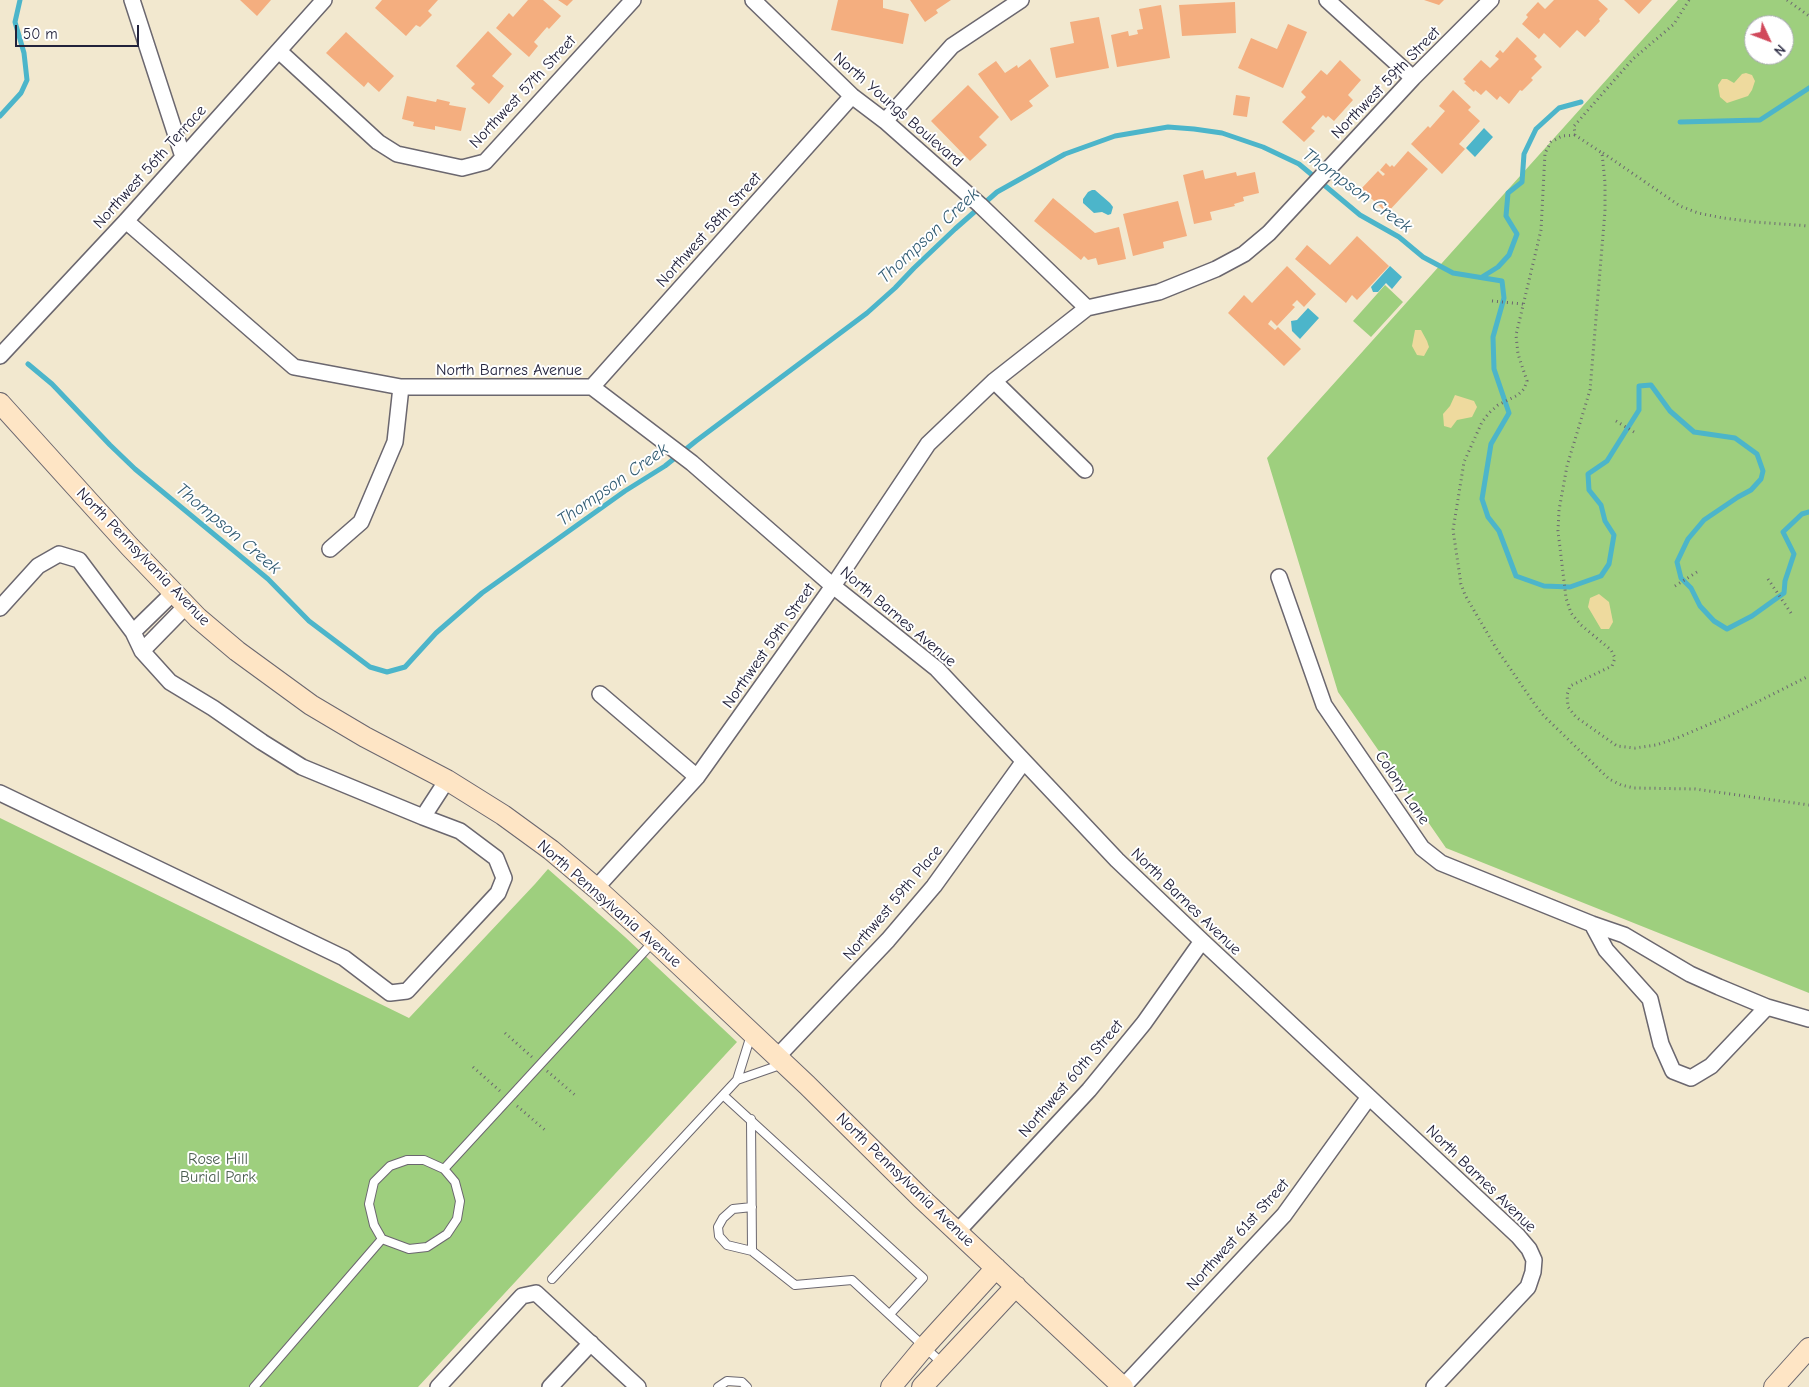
<!DOCTYPE html>
<style>
body{margin:0}
#map{position:relative;width:1809px;height:1387px;overflow:hidden;background:#f2e8cf;font-family:"Comic Neue",sans-serif}
canvas{display:block}
.north{position:absolute;left:1744px;top:15px;width:50px;height:50px;box-sizing:border-box;background:#fff;border:1px solid #a7a7b1;border-radius:50%;rotate:133deg;font-size:14px;font-weight:700;line-height:20px;text-align:center;color:#22223b}
.north::after{content:'';display:block;margin:auto;width:18px;height:22px;background:#d1495b;clip-path:polygon(50% 0,100% 100%,50% 72%,0 100%)}
.scale{position:absolute;left:15px;top:25px;width:124px;height:22px;box-sizing:border-box;border:2px solid #22223b;border-top:0;padding-left:6px;font-size:15px;line-height:18px;white-space:nowrap;color:#22223b;-webkit-text-stroke:4px #fff;paint-order:stroke}
</style>
<div id="map">
<canvas width="1809" height="1387"></canvas>
<div class="north">N</div>
<div class="scale">50 m</div>
</div>
<script>
const ctx = document.querySelector('canvas').getContext('2d');
ctx.lineJoin = 'round';
function paint(path, color) { ctx.fillStyle = color; ctx.fill(path, 'evenodd'); }
const poly = rows => new Path2D(rows.map(r => 'M' + r).join(''));
function strokePath(path, color, width, dash) { ctx.strokeStyle = color; ctx.lineWidth = width; ctx.lineCap = dash ? 'butt' : 'round'; ctx.setLineDash(dash || []); ctx.stroke(path); }
function label(font, color, halo, rows, align = 'center') {
  ctx.font = font + ' "Comic Neue",sans-serif'; ctx.lineWidth = 4; ctx.setLineDash([]); ctx.textBaseline = 'middle'; ctx.strokeStyle = halo; ctx.fillStyle = color; for (const [text, x, y, turn = 0] of rows) {
    ctx.save(); ctx.translate(x, y); ctx.rotate((+turn || 0) * Math.PI / 180); ctx.textAlign = isNaN(turn) ? turn : align; if (halo) ctx.strokeText(text, 0, 0); ctx.fillText(text, 0, 0); ctx.restore();
  }
}
const green = poly([
 [1678,0,1809,0,1809,993,1446,848,1338,692,1267,458],
 [1754,25,1784,25,1784,55,1754,55],
 [1385,285,1403,302,1371,337,1353,321],
 [0,818,409,1018,535,884,548,869,625,937,737,1042,418,1387,0,1387]
]);
const sand = poly([
 [1772,16,1778,23,1781,25,1763,25,1762,20],
 [1746,73,1752,75,1755,81,1752,90,1748,96,1727,103,1720,97,1718,85,1722,79,1727,79,1734,83,1742,74],
 [1415,330,1421,330,1427,341,1429,347,1424,356,1417,355,1412,346],
 [1455,395,1474,401,1477,407,1472,417,1457,420,1451,428,1444,426,1443,414,1450,406],
 [1599,594,1609,602,1613,622,1609,629,1601,629,1588,607,1590,598]
]);
const water = poly([
 [1484,128,1493,137,1475,157,1466,148],
 [1092,190,1095,190,1110,203,1113,207,1111,214,1108,215,1102,212,1094,213,1083,203,1083,199,1088,192],
 [1390,266,1402,277,1392,289,1386,283,1378,292,1373,292,1371,287],
 [1308,308,1319,318,1300,339,1292,331,1291,321,1297,320]
]);
const stream = poly([
 [0,116,21,93,27,80,24,53,15,22,20,0],
 [1680,122,1760,120,1809,88],
 [1482,277,1498,267,1509,255,1517,234,1506,216,1508,193,1522,182,1524,154,1536,129,1559,108,1581,102],
 [28,364,52,384,110,445,135,469,268,579,309,621,370,667,387,672,405,667,436,633,482,593,625,491,665,466,696,441,867,313,895,288,914,268,955,229,997,192,1065,154,1115,136,1168,127,1194,129,1222,133,1263,147,1299,164,1360,215,1399,237,1423,257,1453,273,1502,281,1504,298,1493,337,1494,369,1509,413,1491,444,1482,499,1488,517,1499,531,1516,576,1544,586,1570,587,1601,576,1609,564,1614,535,1605,521,1601,505,1589,490,1588,474,1607,461,1639,410,1639,386,1651,385,1670,411,1694,432,1735,438,1757,454,1763,471,1761,479,1751,490,1738,497,1704,520,1688,539,1677,562,1681,578,1691,588,1700,606,1714,621,1727,629,1752,616,1784,593,1785,581,1794,554,1783,532,1802,514,1809,512]
]);
const building = poly([
 [240,0,271,0,257,16],
 [382,0,438,0,428,11,432,15,420,27,416,25,406,36,375,8],
 [528,0,543,0,561,16,549,29,547,27,534,42,538,46,529,57,496,28,509,13,513,17],
 [558,0,573,0,567,6],
 [838,0,883,0,883,8,909,14,903,44,831,30],
 [910,0,951,0,936,10,938,13,925,22],
 [1424,0,1444,0,1439,5],
 [1554,0,1598,0,1608,9,1599,19,1600,21,1585,37,1577,30,1560,48,1544,33,1539,39,1522,24,1528,17,1526,15,1538,2,1545,9],
 [1624,0,1652,0,1639,14],
 [1235,2,1236,33,1182,36,1179,5],
 [1161,5,1170,58,1117,67,1111,35,1128,31,1129,36,1138,34,1137,30,1143,29,1139,9],
 [1099,17,1109,68,1056,78,1050,48,1074,43,1070,22],
 [1288,24,1307,32,1283,88,1238,68,1251,38,1277,49],
 [488,31,512,54,492,76,504,86,489,104,471,88,475,84,456,66],
 [346,32,394,76,379,92,368,82,364,87,326,53],
 [1517,37,1537,56,1534,59,1542,67,1531,78,1533,80,1522,91,1520,90,1509,104,1500,96,1497,100,1486,90,1481,95,1475,90,1474,92,1464,83,1466,82,1463,79,1481,60,1490,68,1499,59,1495,56,1500,50,1503,53],
 [1030,59,1049,86,1029,101,1033,106,1011,121,978,74,996,61,1005,73,1017,65,1018,68],
 [1340,60,1361,80,1348,95,1353,100,1334,121,1328,116,1326,118,1323,115,1311,128,1315,131,1304,142,1282,122,1306,97,1301,92,1321,70,1327,75],
 [968,85,999,117,979,137,987,145,970,161,931,121],
 [1453,90,1471,107,1468,110,1480,121,1459,144,1465,149,1442,174,1411,144,1428,126,1430,128,1445,111,1439,106],
 [1236,95,1250,97,1247,117,1233,115],
 [407,96,436,102,437,99,450,102,449,105,466,108,461,131,435,126,435,130,413,126,414,122,402,119],
 [1408,151,1428,169,1387,213,1361,189,1378,171,1383,176,1385,174,1380,170,1386,163,1390,167,1392,165,1394,167],
 [1203,170,1205,179,1236,172,1237,176,1255,172,1259,193,1243,197,1244,201,1234,204,1235,206,1210,212,1212,220,1194,224,1183,175],
 [1053,198,1095,233,1119,227,1126,259,1098,265,1096,258,1088,260,1084,256,1081,260,1034,221],
 [1178,201,1187,236,1163,242,1164,248,1133,256,1123,214],
 [1357,236,1389,266,1357,300,1352,295,1346,303,1295,259,1307,245,1330,265],
 [1287,266,1316,294,1304,307,1297,300,1292,305,1295,307,1277,326,1271,320,1268,324,1275,330,1278,327,1301,349,1284,366,1228,313,1244,295,1252,303]
]);
const path = poly([
 [1689,0,1674,24,1633,59,1574,126,1575,135,1602,153,1605,183,1605,211,1590,390,1567,466,1559,510,1558,531,1566,598,1571,613,1581,625,1611,650,1615,658,1612,666,1570,686,1567,695,1568,707,1576,717,1617,746,1635,748,1656,745,1677,738,1731,715,1809,676],
 [1787,0,1809,16],
 [1575,135,1562,136,1551,142,1545,153,1541,230,1516,335,1518,354,1527,381,1524,389,1518,395,1498,405,1489,413,1482,422,1464,462,1453,530,1461,584,1465,595,1496,648,1536,706,1544,716,1609,779,1621,785,1634,788,1695,789,1809,805],
 [1603,153,1680,206,1698,213,1723,218,1755,222,1809,226],
 [1492,301,1523,304],
 [1616,421,1634,432],
 [1768,579,1793,616],
 [1675,586,1697,572],
 [505,1033,532,1057],
 [473,1067,501,1092],
 [547,1071,575,1095],
 [517,1106,545,1130]
]);
const lane = poly([
 [751,1035,737,1080,783,1064],
 [737,1080,723,1095,923,1278,890,1314],
 [751,1119,752,1251],
 [407,1160,424,1160,444,1169,455,1182,460,1201,457,1219,447,1234,427,1247,409,1249,382,1239,374,1225,369,1204,374,1182,390,1166,407,1160],
 [444,1169,653,942],
 [752,1207,733,1209,723,1218,718,1227,719,1236,727,1245,752,1251,795,1285,852,1280,943,1364],
 [552,1279,723,1095],
 [254,1387,382,1239],
 [718,1387,727,1381,742,1382,747,1387]
]);
const street = poly([
 [132,0,183,157],
 [753,0,852,96,885,121,980,205,1087,308],
 [1327,0,1413,78],
 [279,51,378,142,397,154,462,168,485,162,633,0],
 [885,121,952,46,1021,0],
 [126,221,294,367,401,387,592,387,692,463,833,586,937,669,1117,860,1202,941,1518,1236,1529,1249,1534,1260,1533,1272,1528,1287,1434,1387],
 [0,356,126,221,324,0],
 [994,381,1085,470],
 [592,387,852,96],
 [330,549,361,522,395,442,401,387],
 [1279,577,1324,705,1422,848,1441,863,1592,924,1624,935,1690,974,1719,987,1767,1007,1809,1019],
 [0,608,38,566,59,554,79,560,133,632,142,651,170,682,213,708,262,742,302,767,423,817],
 [133,632,173,593],
 [142,651,186,606],
 [600,694,697,777],
 [0,793,344,958,390,993,407,991,419,978,498,893,504,878,496,858,460,831,423,817,447,780],
 [596,888,697,777,833,586,928,444,994,381,1087,308,1159,292,1216,269,1244,254,1269,233,1413,78,1491,0],
 [1592,924,1606,950,1650,999,1661,1044,1673,1071,1691,1078,1711,1066,1767,1007],
 [777,1057,888,940,934,886,1024,761],
 [957,1232,1089,1090,1144,1023,1202,941],
 [438,1387,522,1296,536,1293,638,1387],
 [550,1387,591,1343],
 [1123,1387,1284,1215,1369,1097]
]);
const secondary = poly([
 [0,403,130,547,198,618,237,651,311,705,365,737,447,780,503,815,551,850,596,888,654,941,807,1085,921,1198,1123,1387],
 [891,1387,925,1346,996,1268],
 [922,1387,1016,1286],
 [1774,1387,1809,1348]
]);
const streetNames = [
 ["Northwest 59th Street",1386,83,-46],
 ["Northwest 57th Street",523,92,-47],
 ["North Youngs Boulevard",898,110,41],
 ["Northwest 56th Terrace",150,167,-48],
 ["Northwest 58th Street",709,230,-48],
 ["North Barnes Avenue",509,370],
 ["North Pennsylvania Avenue",143,557,46],
 ["North Barnes Avenue",898,617,40],
 ["Northwest 59th Street",769,646,-55],
 ["Colony Lane",1402,788,56],
 ["North Barnes Avenue",1186,902,44],
 ["Northwest 59th Place",893,903,-50],
 ["North Pennsylvania Avenue",609,904,41],
 ["Northwest 60th Street",1071,1079,-49],
 ["North Barnes Avenue",1481,1179,44],
 ["North Pennsylvania Avenue",905,1180,44],
 ["Northwest 61st Street",1238,1235,-48]
];
const parkNames = [
 ["Rose Hill",218,1159],
 ["Burial Park",218,1177]
];
const waterNames = [
 ["Thompson Creek",1357,191,36],
 ["Thompson Creek",929,236,-43],
 ["Thompson Creek",613,485,-35],
 ["Thompson Creek",228,529,40]
];
paint(green, '#9ecf7e');
paint(sand, '#eeda9e');
paint(water, '#4cb5ca');
strokePath(stream, '#4cb5ca', 5);
paint(building, '#f4ae7f');
strokePath(lane, '#6b676f', 10);
strokePath(street, '#6b676f', 18);
strokePath(secondary, '#6b676f', 22);
strokePath(path, '#6b676f', 3, [1, 4]);
strokePath(lane, '#fff', 8);
strokePath(street, '#fff', 15);
strokePath(secondary, '#fee5c5', 20);
label('16px', '#22223b', '#fff', streetNames);
label('16px', '#4d5f52', '#fff', parkNames);
label('italic 18px', '#335d74', '#fff', waterNames);
</script>
